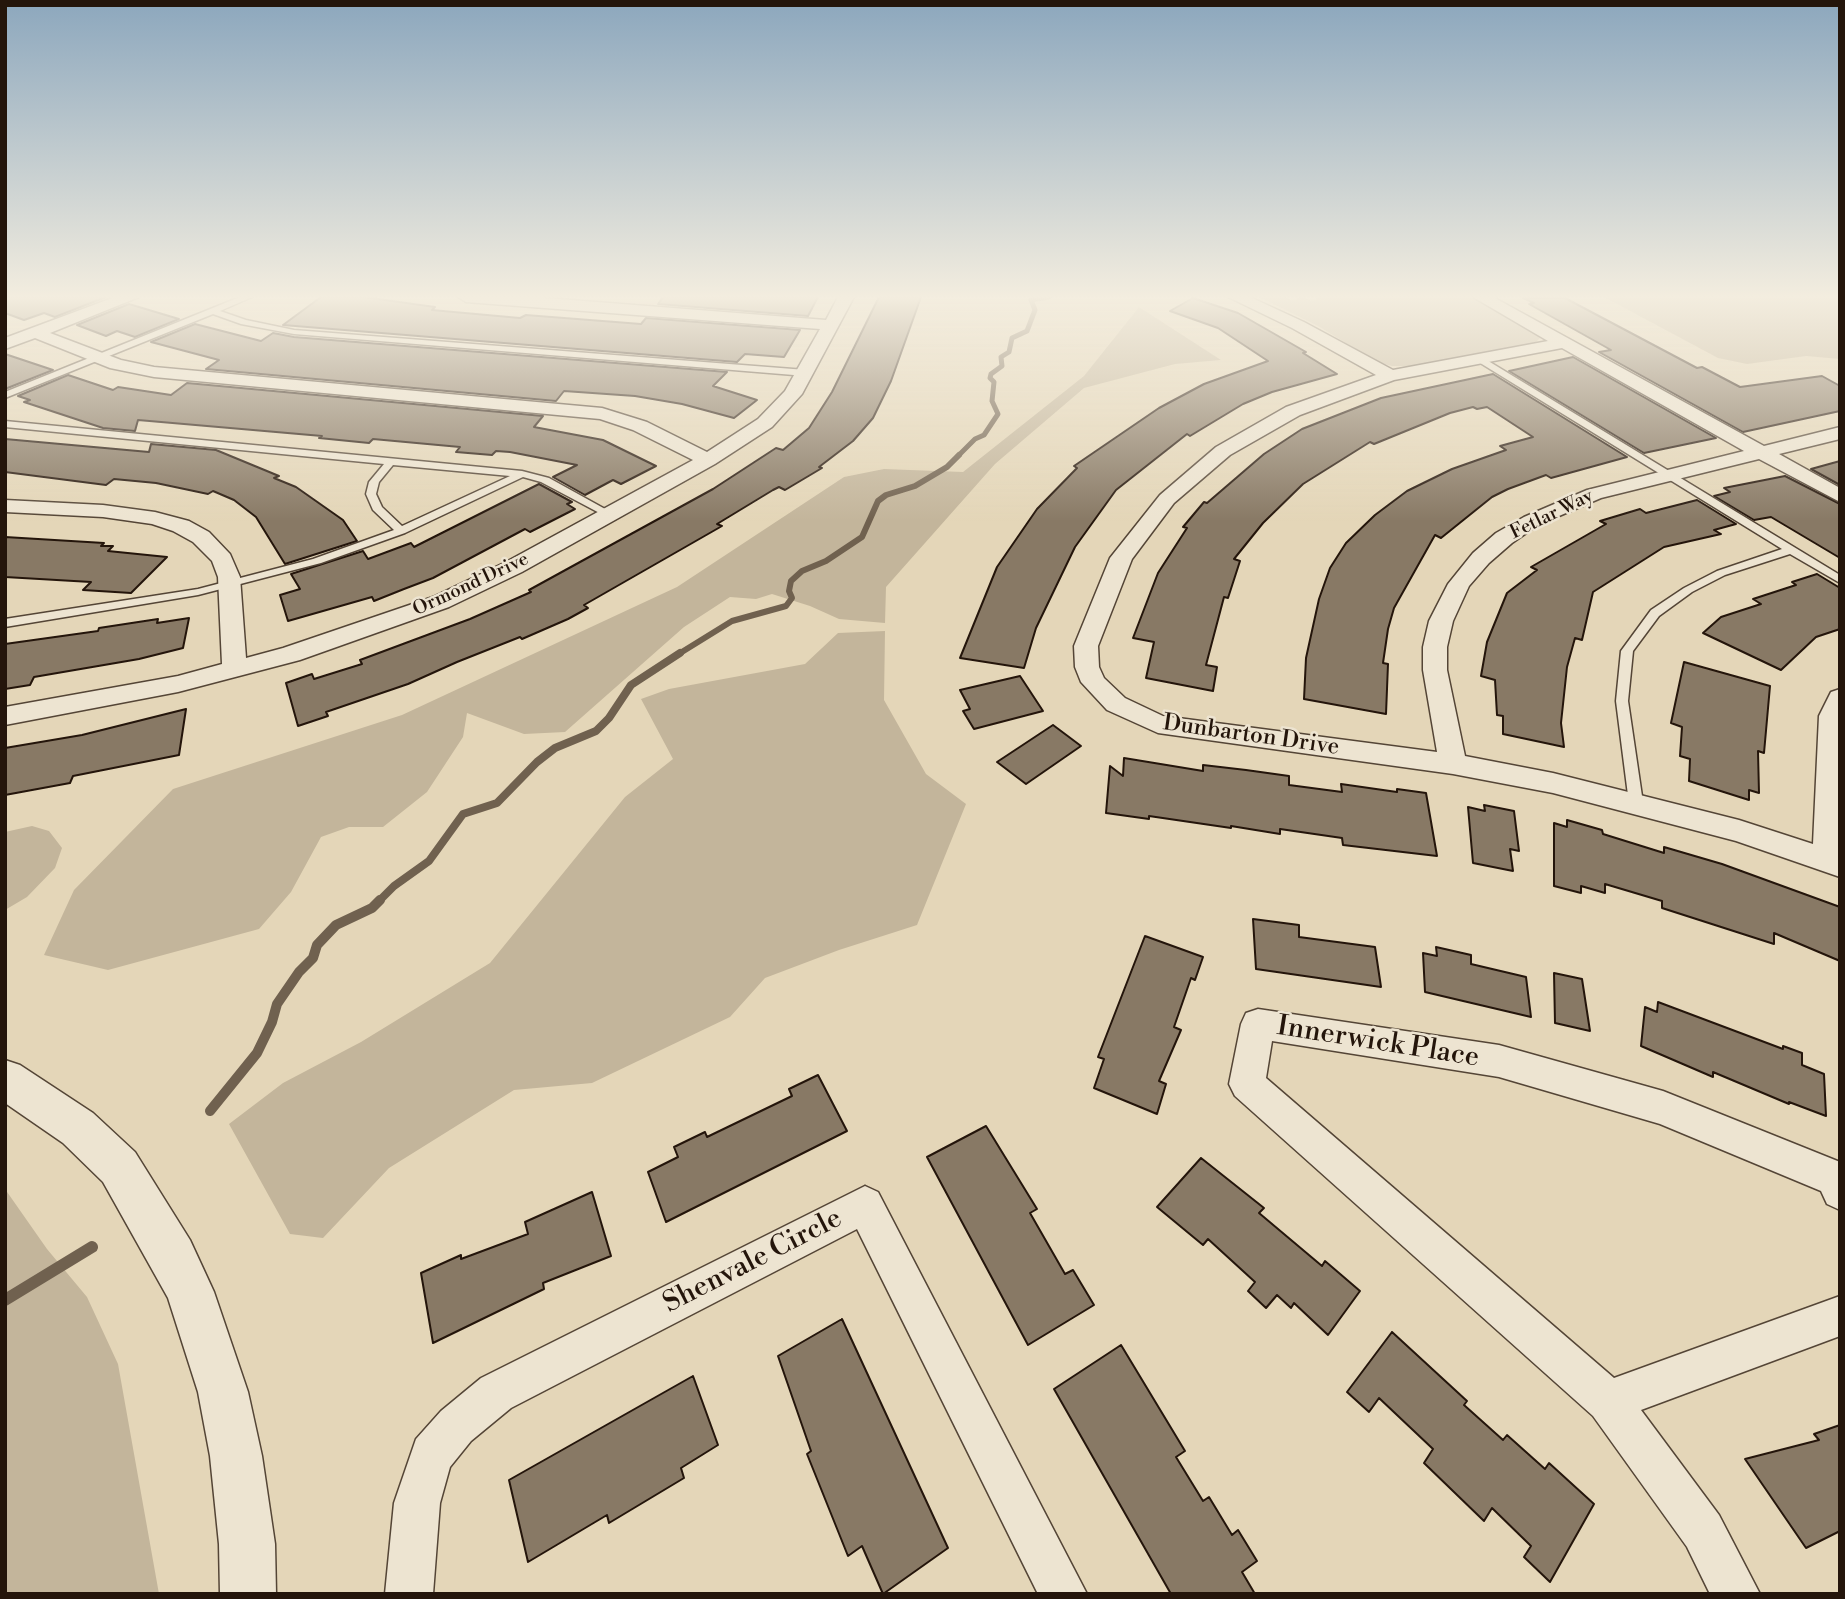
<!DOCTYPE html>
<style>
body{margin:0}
#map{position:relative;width:1845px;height:1599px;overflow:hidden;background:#e4d6b8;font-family:"Libre Bodoni",serif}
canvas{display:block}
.frame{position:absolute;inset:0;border:7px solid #24150b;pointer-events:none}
</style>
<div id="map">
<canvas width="1845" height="1599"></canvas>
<div class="frame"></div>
</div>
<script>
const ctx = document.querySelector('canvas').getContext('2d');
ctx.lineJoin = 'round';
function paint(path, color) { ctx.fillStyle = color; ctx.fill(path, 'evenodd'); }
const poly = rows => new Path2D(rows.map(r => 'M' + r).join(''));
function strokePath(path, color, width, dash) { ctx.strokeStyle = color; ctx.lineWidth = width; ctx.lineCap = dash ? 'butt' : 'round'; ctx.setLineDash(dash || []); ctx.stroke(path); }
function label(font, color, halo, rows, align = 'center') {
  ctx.font = font + ' "Libre Bodoni",serif'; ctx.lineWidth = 5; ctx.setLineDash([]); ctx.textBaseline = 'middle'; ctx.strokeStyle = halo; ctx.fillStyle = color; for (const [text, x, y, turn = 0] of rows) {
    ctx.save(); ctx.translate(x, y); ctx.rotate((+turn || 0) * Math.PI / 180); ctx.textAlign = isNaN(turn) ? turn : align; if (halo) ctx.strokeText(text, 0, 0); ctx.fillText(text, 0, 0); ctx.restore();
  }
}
const green = poly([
 [1259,297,1284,297,1293,301,1301,297,1312,301,1320,297,1474,297,1534,331,1540,338,1535,343,1411,366,1392,366,1377,362,1318,326],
 [1604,297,1840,297,1840,359,1806,356,1747,364,1718,358],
 [1139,307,1221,360,1175,364,1084,388,995,464,886,587,885,623,839,619,810,606,772,594,756,599,730,597,684,627,565,732,524,734,467,713,463,737,427,792,383,827,349,827,321,837,291,892,259,929,108,970,44,955,74,890,173,789,402,715,677,587,844,477,884,469,963,472,1084,376],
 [885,631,884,700,926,774,966,804,917,925,839,950,765,978,730,1017,592,1083,514,1090,389,1168,323,1238,290,1234,229,1124,283,1083,361,1042,490,963,625,797,673,759,641,699,669,689,805,664,838,633],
 [32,826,49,831,62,848,55,868,27,897,5,910,5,832],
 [5,1189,47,1249,87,1297,118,1364,159,1594,5,1594]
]);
const streamFar4 = poly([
 [957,457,975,439,984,435,998,414,992,401,994,382,990,378,991,374,1002,366,1001,357,1009,352,1012,338,1027,331,1035,310,1031,300,1049,297]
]);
const streamFar3 = poly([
 [677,655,732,621,786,606,792,598,789,591,791,581,802,571,826,561,862,537,878,501,886,495,915,486,947,467,959,455]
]);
const streamFar2 = poly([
 [378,902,394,886,429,861,463,814,497,803,537,762,555,748,596,731,609,718,631,685,680,653]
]);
const streamFar1 = poly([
 [210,1111,257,1053,272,1022,277,1004,299,972,313,958,317,945,336,925,372,908,380,900]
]);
const stream = poly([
 [5,1300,92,1247]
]);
const building = poly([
 [5,297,106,297,55,317,44,313,24,320,5,313,5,297],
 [321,297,364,297,435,307,432,310,520,318,526,315,641,324,646,318,800,330,784,357,745,354,737,362,283,325,321,297],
 [663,297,818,297,808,316,658,304,663,297],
 [879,297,921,297,891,381,873,418,853,441,819,467,822,468,785,490,779,487,773,490,717,524,722,526,584,605,588,608,568,619,522,639,520,637,457,662,408,684,326,712,328,716,298,726,286,683,312,674,314,679,362,664,360,660,470,619,531,592,529,590,713,489,776,448,783,450,809,428,832,392,879,297],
 [1193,298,1238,313,1306,352,1303,353,1337,374,1272,392,1243,404,1190,436,1187,434,1116,490,1075,547,1036,628,1024,668,960,658,997,567,1037,509,1077,468,1074,466,1159,408,1204,384,1268,361,1218,328,1170,311,1193,298],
 [1523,298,1565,298,1697,368,1702,367,1740,387,1822,376,1840,386,1840,411,1743,432,1599,352,1611,350,1529,304,1534,303,1523,298],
 [129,304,179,319,135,337,117,331,106,336,77,325,129,304],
 [195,324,261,341,273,333,294,337,727,372,713,386,757,400,734,418,682,404,635,396,564,391,556,401,206,369,219,360,151,342,195,324],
 [5,354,53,370,5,389,5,354],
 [1573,357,1716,438,1644,453,1509,371,1573,357],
 [1493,374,1627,457,1551,478,1546,475,1508,489,1492,497,1441,538,1435,535,1394,608,1388,629,1383,663,1388,664,1386,714,1304,699,1306,658,1319,599,1330,568,1346,543,1375,515,1407,491,1452,469,1506,450,1500,446,1533,437,1487,407,1477,409,1473,407,1450,413,1374,444,1370,442,1303,484,1263,523,1234,559,1240,561,1228,598,1224,597,1206,665,1217,667,1213,691,1146,678,1154,642,1133,638,1158,573,1187,528,1183,527,1204,502,1207,503,1264,454,1302,429,1381,398,1493,374],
 [68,375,113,390,118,387,171,395,187,383,543,416,534,427,603,440,656,466,621,484,613,480,585,495,553,477,577,465,510,452,496,451,492,455,456,452,460,447,373,439,369,443,319,438,322,436,138,420,135,431,103,428,24,402,30,400,18,396,68,375],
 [5,439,149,452,151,444,216,450,279,476,274,478,296,487,343,520,357,541,285,564,256,517,234,500,213,491,208,494,156,483,114,479,106,485,5,472,5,439],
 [1840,461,1840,485,1811,469,1840,461],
 [1785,476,1840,504,1840,558,1771,517,1754,520,1714,496,1730,492,1724,488,1785,476],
 [539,484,572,502,567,504,575,509,530,532,525,529,433,578,404,589,374,601,372,597,288,621,280,595,300,589,291,574,363,551,368,559,411,543,414,547,539,484],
 [1697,500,1736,524,1714,530,1721,534,1664,547,1593,592,1582,640,1575,638,1567,667,1561,723,1564,747,1503,734,1503,716,1497,715,1495,680,1481,676,1487,642,1507,593,1537,570,1531,567,1606,524,1600,521,1640,509,1646,513,1697,500],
 [5,537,104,543,101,546,113,546,108,551,167,557,131,593,83,590,91,582,5,577,5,537],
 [1817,574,1840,588,1840,629,1816,637,1781,670,1703,633,1721,617,1761,604,1753,599,1796,585,1792,582,1817,574],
 [189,618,183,648,139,659,34,677,30,685,5,689,5,644,98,631,99,628,158,619,157,623,189,618],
 [1684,662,1770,686,1764,753,1758,751,1759,793,1749,790,1749,800,1689,781,1690,759,1680,756,1682,727,1671,723,1684,662],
 [1020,676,1043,711,974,729,963,711,970,709,960,690,1020,676],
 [186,709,179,755,73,776,70,783,5,795,5,748,82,735,186,709],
 [1053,725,1081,746,1026,784,997,762,1053,725],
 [1124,758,1203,771,1203,765,1246,770,1289,776,1289,785,1342,792,1341,784,1397,792,1397,789,1426,793,1437,856,1343,845,1342,838,1280,829,1280,834,1231,826,1231,828,1149,816,1149,819,1106,813,1110,766,1123,776,1124,758],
 [1484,805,1514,811,1519,851,1510,849,1513,871,1473,863,1468,807,1485,811,1484,805],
 [1567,820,1602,830,1603,834,1664,853,1664,847,1722,864,1840,907,1840,961,1774,933,1774,944,1662,908,1662,901,1605,884,1605,893,1581,886,1581,893,1554,886,1554,823,1567,827,1567,820],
 [1253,919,1299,925,1299,937,1375,947,1381,987,1256,969,1253,919],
 [1145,936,1203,957,1195,980,1191,978,1174,1027,1181,1030,1159,1081,1166,1084,1157,1114,1094,1088,1104,1059,1098,1057,1145,936],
 [1436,947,1471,955,1471,964,1526,977,1531,1017,1425,992,1423,953,1437,956,1436,947],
 [1554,973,1582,979,1590,1031,1555,1023,1554,973],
 [1658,1002,1783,1049,1783,1046,1802,1053,1802,1065,1824,1074,1826,1116,1789,1102,1789,1104,1713,1072,1713,1077,1641,1046,1645,1007,1657,1012,1658,1002],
 [818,1075,847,1131,666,1222,648,1172,678,1157,674,1147,705,1132,707,1137,792,1096,789,1089,818,1075],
 [986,1126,1037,1209,1030,1213,1065,1274,1073,1270,1094,1305,1028,1345,927,1157,986,1126],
 [1201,1158,1264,1208,1259,1213,1322,1266,1325,1261,1360,1291,1328,1335,1294,1303,1291,1308,1277,1295,1266,1308,1248,1291,1255,1282,1208,1239,1203,1245,1157,1207,1201,1158],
 [592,1192,611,1256,543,1283,544,1289,433,1343,421,1273,461,1255,461,1259,528,1234,525,1222,592,1192],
 [842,1319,948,1548,883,1594,862,1546,848,1556,807,1454,811,1451,778,1356,842,1319],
 [1392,1332,1467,1401,1464,1405,1503,1440,1507,1435,1545,1469,1549,1463,1594,1504,1550,1582,1524,1557,1531,1546,1492,1508,1484,1521,1424,1463,1433,1449,1379,1398,1369,1412,1347,1392,1392,1332],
 [1121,1345,1185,1451,1176,1457,1203,1501,1209,1497,1232,1535,1238,1530,1257,1561,1242,1572,1255,1594,1171,1594,1054,1389,1121,1345],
 [693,1376,718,1445,681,1468,684,1478,609,1523,607,1515,528,1562,509,1480,693,1376],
 [1840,1425,1840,1531,1806,1548,1745,1459,1819,1440,1814,1434,1840,1425]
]);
const service = poly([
 [240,297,252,297,220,311,246,320,294,330,806,370,810,373,806,376,294,334,241,324,213,314,5,398,5,392,240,297],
 [1480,356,1840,575,1840,583,1790,554,1725,575,1692,592,1659,616,1633,651,1628,701,1643,803,1641,807,1631,807,1629,803,1616,701,1621,651,1651,610,1684,588,1717,571,1782,549,1477,361,1476,359,1480,356],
 [5,421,522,471,549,478,616,515,611,518,607,517,541,482,523,477,405,533,321,563,198,595,5,627,5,619,198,589,313,559,394,530,373,510,366,494,369,482,384,464,5,427,5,421],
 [393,465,510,476,402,526,382,507,376,494,379,482,393,465]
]);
const minor = poly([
 [115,297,139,297,50,333,121,360,154,367,602,408,647,422,707,452,758,419,785,391,820,329,466,302,458,297,533,297,826,320,838,297,854,297,802,394,772,427,715,464,522,572,449,607,300,660,178,692,5,725,5,707,178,676,222,664,218,577,212,561,193,542,173,531,152,524,103,517,5,512,5,500,103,505,155,512,189,521,209,532,230,554,240,577,246,658,283,648,433,597,506,562,693,460,633,430,600,419,154,377,110,368,35,338,5,349,5,338,115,297],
 [1228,297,1250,297,1304,322,1393,370,1548,341,1473,297,1493,297,1764,446,1840,427,1840,439,1779,454,1840,488,1840,502,1759,459,1601,498,1538,525,1512,543,1489,563,1469,586,1453,621,1447,647,1447,670,1465,756,1553,773,1739,820,1813,844,1819,716,1831,692,1840,689,1840,877,1736,841,1553,793,1453,774,1158,733,1107,710,1081,682,1075,667,1074,646,1110,558,1160,495,1216,447,1286,407,1376,375,1292,328,1228,297],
 [1562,348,1744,451,1587,490,1524,517,1496,533,1473,553,1448,584,1429,621,1423,647,1423,670,1437,752,1163,716,1125,698,1104,678,1099,667,1098,646,1132,559,1174,503,1230,455,1300,415,1394,380,1562,348],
 [1258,1009,1499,1045,1663,1091,1840,1162,1840,1210,1827,1204,1821,1191,1660,1124,1499,1077,1272,1041,1266,1078,1614,1378,1840,1296,1840,1336,1641,1410,1719,1515,1760,1594,1710,1594,1687,1547,1593,1416,1235,1096,1229,1084,1241,1024,1246,1013,1258,1009],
 [865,1186,878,1192,1087,1594,1038,1594,857,1229,511,1408,471,1441,450,1467,440,1503,433,1594,385,1594,394,1503,416,1439,441,1411,481,1378,865,1186]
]);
const tertiary = poly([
 [5,1060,20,1065,93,1113,135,1152,190,1240,214,1292,248,1392,262,1456,275,1544,276,1594,220,1594,219,1544,210,1456,198,1392,168,1298,103,1182,63,1143,5,1103,5,1060]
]);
const farStreetnames = [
 ["Fetlar Way",1552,515,-26],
 ["Ormond Drive",471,585,-25]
];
const streetNames = [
 ["Dunbarton Drive",1251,736,8]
];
const nearStreetnames = [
 ["Innerwick Place",1378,1043,9],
 ["Shenvale Circle",753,1262,-27]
];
paint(green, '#c3b59b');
strokePath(streamFar4, '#70614f', 5);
strokePath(streamFar3, '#70614f', 6);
strokePath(streamFar2, '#70614f', 8);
strokePath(streamFar1, '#70614f', 10);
strokePath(stream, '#70614f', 12);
paint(building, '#887965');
strokePath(building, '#24150b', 2);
strokePath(service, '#544536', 3);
strokePath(minor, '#544536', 3);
strokePath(tertiary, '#544536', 3);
paint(service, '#ede4d1');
paint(minor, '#ede4d1');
paint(tertiary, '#ede4d1');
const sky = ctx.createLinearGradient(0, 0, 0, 521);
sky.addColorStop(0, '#8ca7bd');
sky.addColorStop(0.57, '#f3eddf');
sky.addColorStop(1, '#f3eddf00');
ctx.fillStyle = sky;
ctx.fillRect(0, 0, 1845, 521);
label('19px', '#24150b', '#ede4d1', farStreetnames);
label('23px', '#24150b', '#ede4d1', streetNames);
label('28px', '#24150b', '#ede4d1', nearStreetnames);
</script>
